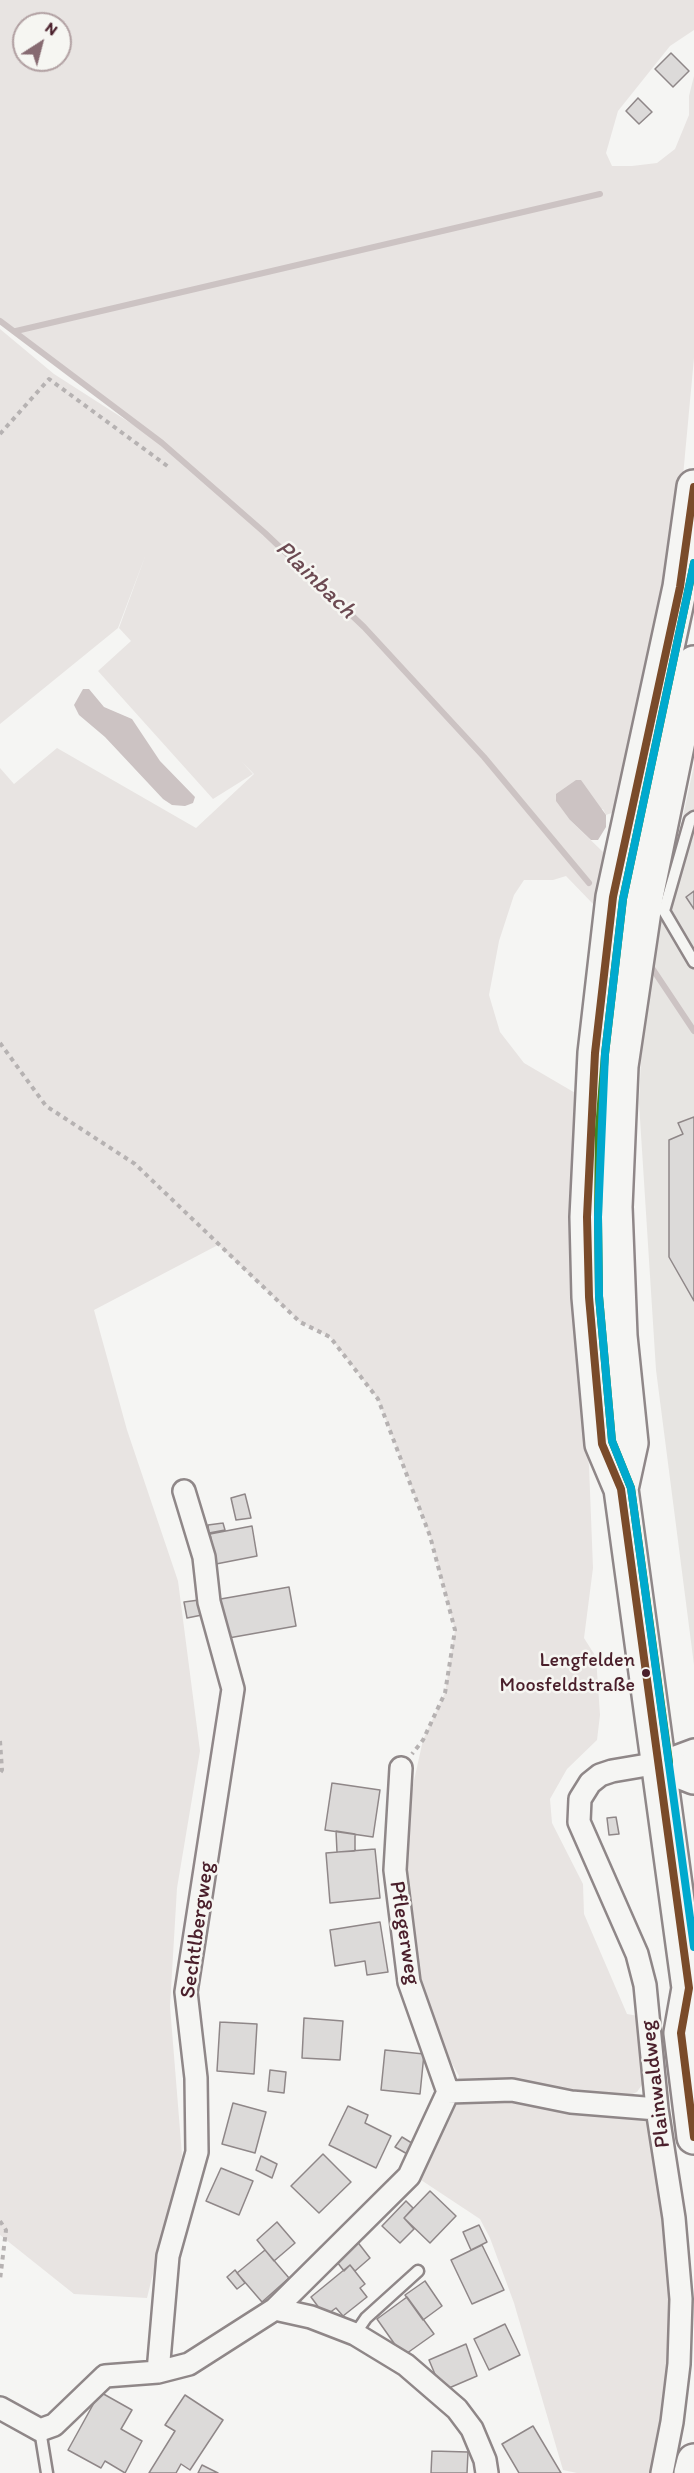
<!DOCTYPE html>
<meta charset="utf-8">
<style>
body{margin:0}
#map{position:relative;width:694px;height:2473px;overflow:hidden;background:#f5f5f3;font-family:Itim,sans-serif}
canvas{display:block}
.north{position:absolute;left:12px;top:12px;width:60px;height:60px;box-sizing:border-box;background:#f6f6f2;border:2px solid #b1a0a2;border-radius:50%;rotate:36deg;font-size:16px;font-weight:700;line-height:24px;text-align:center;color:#4a1f2b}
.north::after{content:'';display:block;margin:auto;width:21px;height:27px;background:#866a71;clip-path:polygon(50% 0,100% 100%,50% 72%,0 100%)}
</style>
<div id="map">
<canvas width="694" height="2473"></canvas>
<div class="north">N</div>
</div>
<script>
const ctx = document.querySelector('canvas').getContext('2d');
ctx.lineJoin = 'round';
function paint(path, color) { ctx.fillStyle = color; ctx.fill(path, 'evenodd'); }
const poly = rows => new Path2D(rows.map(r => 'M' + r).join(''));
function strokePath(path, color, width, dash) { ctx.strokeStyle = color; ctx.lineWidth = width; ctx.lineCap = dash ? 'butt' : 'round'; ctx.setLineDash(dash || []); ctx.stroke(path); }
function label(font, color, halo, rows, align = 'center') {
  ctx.font = font + ' Itim,sans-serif'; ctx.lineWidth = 5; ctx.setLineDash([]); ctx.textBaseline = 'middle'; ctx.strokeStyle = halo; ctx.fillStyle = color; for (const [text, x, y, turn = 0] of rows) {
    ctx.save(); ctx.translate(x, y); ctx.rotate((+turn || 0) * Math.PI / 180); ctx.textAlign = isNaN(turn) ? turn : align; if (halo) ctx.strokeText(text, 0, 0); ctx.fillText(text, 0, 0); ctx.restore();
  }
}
const built = poly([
 [694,765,694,1665,656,1370,639,1103,644,992,659,908,671,872]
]);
const green = poly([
 [0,0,694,0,694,30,670,46,618,111,606,153,612,166,632,166,657,163,675,149,689,115,689,96,694,76,694,358,683,476,658,625,620,810,606,815,603,809,570,820,603,852,604,867,594,905,566,876,553,880,524,880,514,895,499,941,489,995,500,1032,524,1063,577,1094,580,1377,589,1466,593,1568,584,1638,596,1657,600,1715,597,1740,567,1769,550,1799,552,1823,583,1884,584,1914,627,2014,638,2016,646,2079,637,2092,629,2096,657,2123,678,2295,665,2473,577,2473,563,2470,514,2303,490,2238,480,2219,421,2180,425,2150,452,2100,459,2076,436,2035,418,1990,403,1900,405,1821,423,1740,445,1693,455,1630,430,1536,378,1399,330,1337,300,1322,218,1245,94,1310,127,1430,178,1581,200,1751,177,1888,170,2006,182,2155,147,2298,74,2294,0,2235,0,768,14,784,57,748,196,828,254,774,242,762,253,774,213,799,98,671,131,641,119,628,146,554,118,628,0,724,0,329,54,374,174,451,0,319],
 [24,24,60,24,60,60,24,60]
]);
const water = poly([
 [83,689,89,689,104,707,132,719,160,761,195,797,193,803,185,806,172,805,163,799,105,737,79,715,74,705],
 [576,780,581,780,606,815,606,827,598,840,591,840,570,820,556,801,556,794]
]);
const stream = poly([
 [0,321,162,443,265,533,364,627,484,757,589,883],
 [16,331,600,194],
 [650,965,694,1031]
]);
const building = poly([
 [671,53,689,71,673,87,655,69,671,53],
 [638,98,652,112,639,124,626,111,638,98],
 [694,891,694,909,686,897,694,891],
 [694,1117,694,1301,669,1257,669,1140,683,1134,678,1123,694,1117],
 [245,1494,251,1518,236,1520,231,1498,245,1494],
 [223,1523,225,1530,209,1533,208,1525,223,1523],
 [252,1526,257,1556,216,1564,210,1534,252,1526],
 [289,1587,296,1626,223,1639,215,1600,289,1587],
 [199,1600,202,1615,187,1618,184,1602,199,1600],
 [332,1783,380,1790,373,1837,325,1830,332,1783],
 [616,1817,619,1834,609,1835,607,1818,616,1817],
 [336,1831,355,1834,355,1851,337,1852,336,1831],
 [375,1849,380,1898,330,1903,326,1853,375,1849],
 [380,1922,388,1972,367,1975,365,1961,335,1966,330,1930,380,1922],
 [304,2018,343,2021,340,2060,302,2058,304,2018],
 [220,2022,257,2024,254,2074,217,2071,220,2022],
 [385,2050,424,2054,420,2094,381,2090,385,2050],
 [270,2070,286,2072,284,2093,268,2091,270,2070],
 [233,2103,266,2112,255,2153,222,2144,233,2103],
 [348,2106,368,2115,365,2123,391,2136,376,2168,329,2145,348,2106],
 [402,2137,415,2145,409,2155,395,2147,402,2137],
 [323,2154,351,2182,319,2213,291,2186,323,2154],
 [261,2156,277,2164,272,2178,256,2170,261,2156],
 [221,2168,253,2181,239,2215,206,2201,221,2168],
 [430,2191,456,2216,430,2243,404,2218,430,2191],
 [406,2201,413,2208,404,2218,414,2229,400,2243,382,2226,406,2201],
 [277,2222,295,2243,274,2261,257,2240,277,2222],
 [479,2225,487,2242,471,2250,463,2232,479,2225],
 [356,2240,370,2258,355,2271,350,2265,344,2271,334,2258,356,2240],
 [482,2245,504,2290,472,2304,451,2260,482,2245],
 [265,2250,289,2278,262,2302,237,2273,265,2250],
 [350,2265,365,2284,360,2288,367,2297,343,2316,336,2308,325,2316,311,2297,350,2265],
 [235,2270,245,2283,237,2289,227,2277,235,2270],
 [425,2281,442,2306,423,2320,405,2295,425,2281],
 [407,2297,434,2334,403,2356,377,2319,407,2297],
 [505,2324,520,2355,489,2370,474,2339,505,2324],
 [466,2344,477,2376,442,2391,429,2360,466,2344],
 [100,2392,132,2410,121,2429,142,2441,125,2473,105,2461,101,2468,68,2450,100,2392],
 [185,2395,223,2420,190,2470,181,2464,176,2473,149,2473,175,2431,165,2425,185,2395],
 [533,2426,561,2473,519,2473,502,2444,533,2426],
 [432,2451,468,2452,467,2473,431,2473,432,2451],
 [202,2465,218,2473,198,2473,202,2465]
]);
const path = poly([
 [0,434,49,379,170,468],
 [0,1043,46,1106,135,1164,300,1322,330,1337,378,1399,430,1536,455,1630,445,1693,423,1740,412,1754],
 [0,1741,2,1770,0,1773],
 [0,2221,6,2230,0,2280]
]);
const lane = poly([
 [694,817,690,820,664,911,694,962],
 [355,2334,366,2318,418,2271],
 [40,2430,47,2473]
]);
const street = poly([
 [401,1768,395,1870,409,1982,448,2092],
 [275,2309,409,2176,448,2092,512,2090,571,2102,657,2109],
 [158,2372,168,2256,197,2152,196,2078,186,1992,233,1689,209,1602,204,1557,184,1491],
 [0,2408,40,2430,54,2425,105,2376,158,2372,189,2364,275,2309,311,2317,355,2334,406,2365,457,2409,472,2429,485,2460,487,2473],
 [662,2473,672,2422,679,2364,681,2299,674,2218,657,2109,645,1985,637,1954,579,1822,580,1799,590,1783,600,1775,612,1771,659,1763,694,1750]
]);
const primary = poly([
 [694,487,680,587,613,897,595,1053,587,1217,589,1297,602,1444,621,1489,689,1988,681,2033,694,2137],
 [621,1489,631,1443,620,1336,615,1207,621,1066,646,897,694,663],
 [659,1763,694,1777],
 [691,2473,694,2461]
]);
const bus1 = poly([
 [694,487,680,587,613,897,595,1053,587,1217,589,1297,602,1444,621,1489,689,1988,681,2033,694,2137]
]);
const bus2 = poly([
 [669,1762,631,1488,612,1441,599,1296,598,1217,599,1129,605,1054,623,899,694,563]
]);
const bus3 = poly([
 [694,563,623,899,605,1054,598,1217,599,1296,612,1441,631,1488,694,1947]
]);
const markers = [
 [646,1673,5,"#4a1f2b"]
];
const busNames = [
 ["Lengfelden",635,1661],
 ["Moosfeldstraße",635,1686]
];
const streetNames = [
 ["Sechtlbergweg",198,1930,-82],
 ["Pflegerweg",404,1933,81],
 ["Plainwaldweg",656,2084,-97]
];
const waterNames = [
 ["Plainbach",315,580,44]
];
paint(built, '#e7e5e2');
paint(green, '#e8e4e2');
paint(water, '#ccc3c3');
strokePath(stream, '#ccc3c3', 6);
paint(building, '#dcdad9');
strokePath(building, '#8f8788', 1.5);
strokePath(lane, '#8f8788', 15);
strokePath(street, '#8f8788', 26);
strokePath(primary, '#8f8788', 38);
strokePath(path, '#b6b2b2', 4, [4.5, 4.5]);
strokePath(lane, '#f5f5f3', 10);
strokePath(street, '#f5f5f3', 21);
strokePath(primary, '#f5f5f3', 33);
strokePath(bus1, '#7a4b2a', 8);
strokePath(bus2, '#3f8621', 8);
strokePath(bus3, '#00a9ce', 8);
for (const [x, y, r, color] of markers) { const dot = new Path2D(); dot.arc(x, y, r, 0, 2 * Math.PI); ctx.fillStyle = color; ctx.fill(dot); strokePath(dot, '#f6f6f2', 2); }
label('20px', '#4a1f2b', '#f6f6f2', busNames, 'right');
label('22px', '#4a1f2b', '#f6f6f2', streetNames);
label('italic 24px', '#6c4a52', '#f6f6f2', waterNames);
</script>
